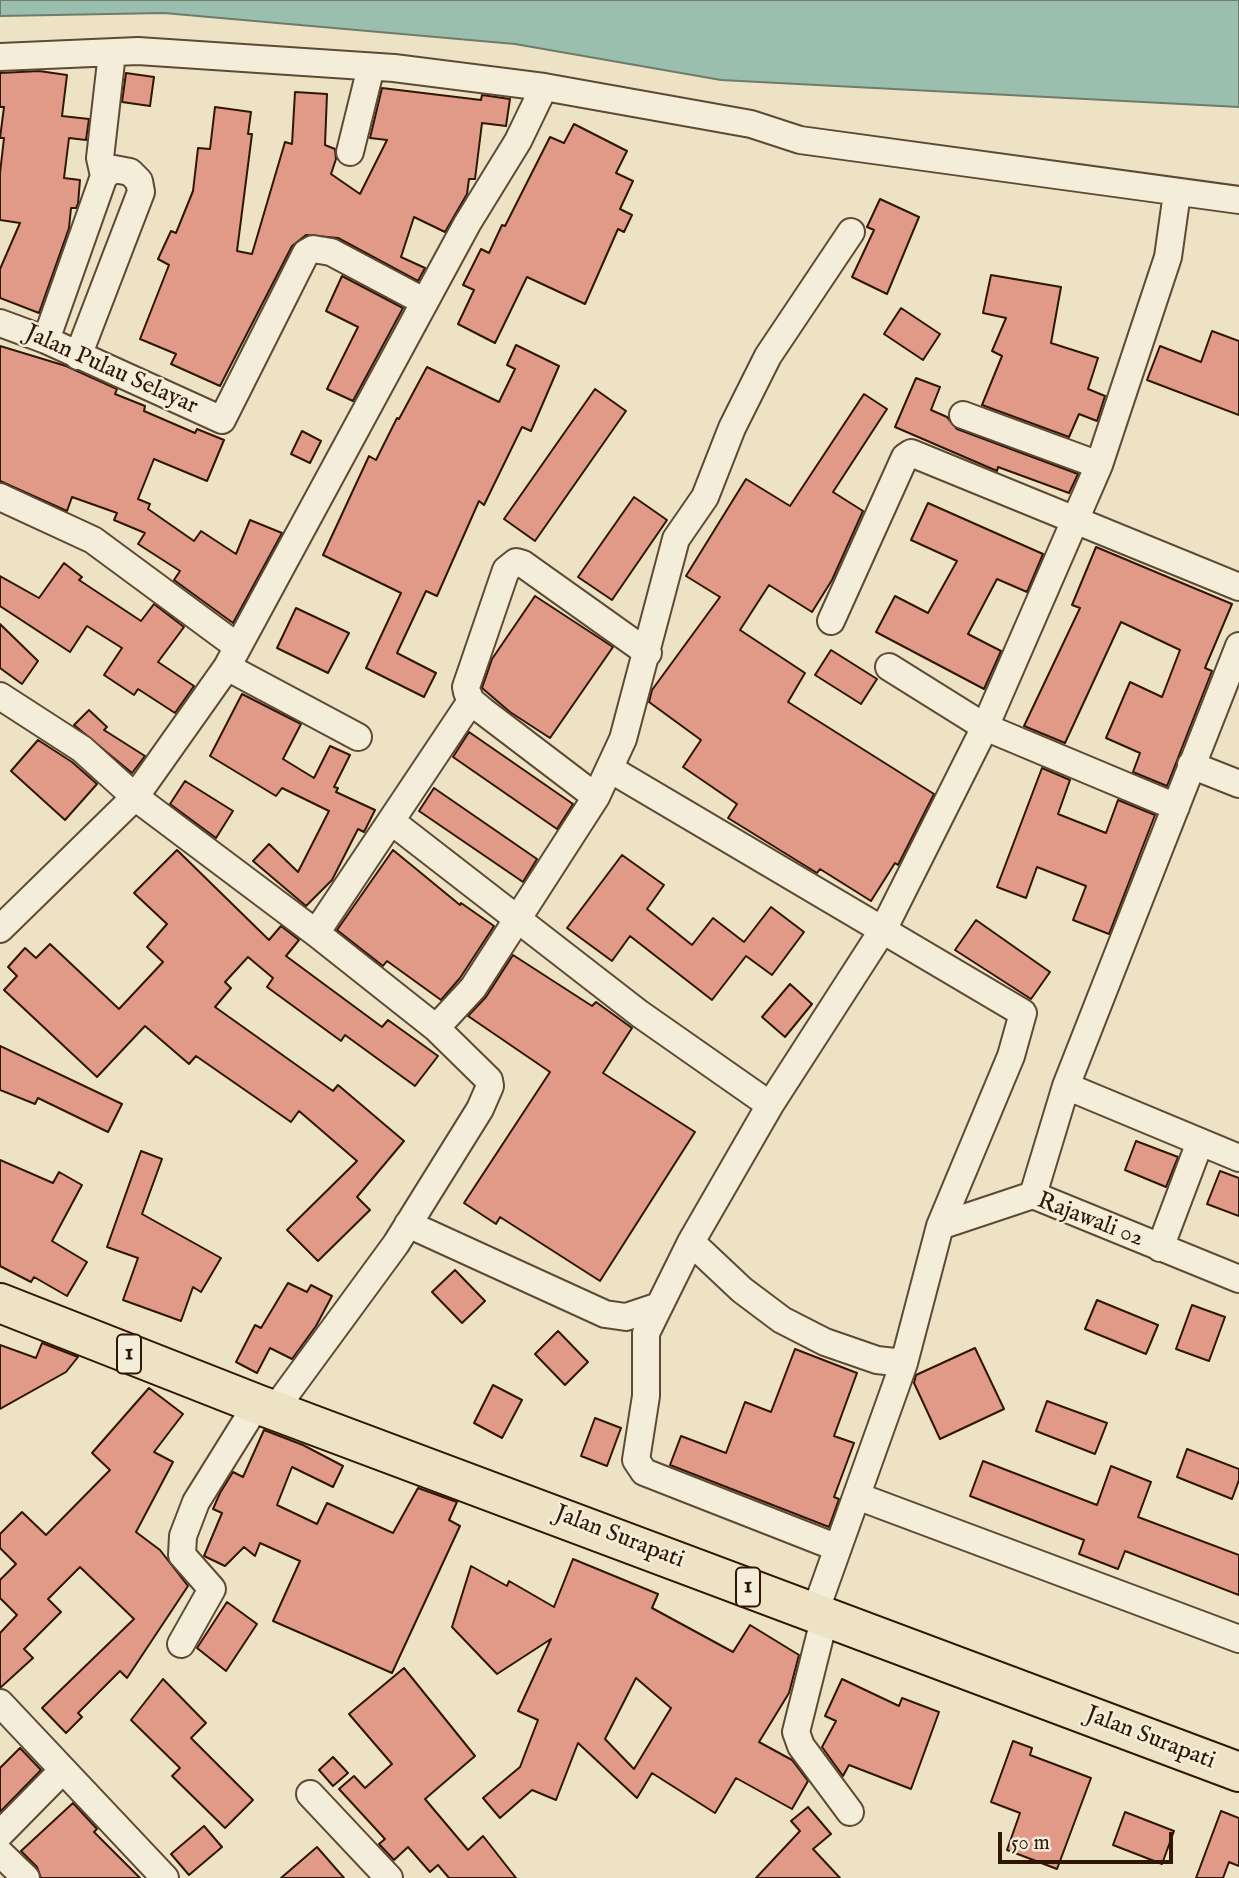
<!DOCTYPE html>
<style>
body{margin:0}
#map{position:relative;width:1239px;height:1878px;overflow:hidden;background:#ede3c4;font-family:"IM FELL English",serif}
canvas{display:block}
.scale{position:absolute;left:998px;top:1832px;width:175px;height:32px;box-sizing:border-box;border:4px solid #2f1605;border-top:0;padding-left:9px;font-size:21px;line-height:24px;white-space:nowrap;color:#2f1605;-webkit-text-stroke:5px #f3edd9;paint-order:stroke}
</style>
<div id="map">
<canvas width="1239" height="1878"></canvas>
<div class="scale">50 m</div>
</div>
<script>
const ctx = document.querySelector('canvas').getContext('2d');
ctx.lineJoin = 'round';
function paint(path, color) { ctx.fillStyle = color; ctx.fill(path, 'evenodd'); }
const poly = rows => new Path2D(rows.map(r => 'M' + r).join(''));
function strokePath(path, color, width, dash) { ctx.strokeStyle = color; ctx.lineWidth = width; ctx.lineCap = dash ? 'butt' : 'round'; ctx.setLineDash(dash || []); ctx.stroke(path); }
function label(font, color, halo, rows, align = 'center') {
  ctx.font = font + ' "IM FELL English",serif'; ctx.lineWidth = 5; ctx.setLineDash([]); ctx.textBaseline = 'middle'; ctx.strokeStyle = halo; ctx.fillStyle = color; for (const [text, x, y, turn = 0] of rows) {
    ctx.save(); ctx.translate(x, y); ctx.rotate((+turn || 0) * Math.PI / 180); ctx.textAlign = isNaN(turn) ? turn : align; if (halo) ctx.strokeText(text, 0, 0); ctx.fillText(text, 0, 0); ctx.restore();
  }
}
const water = poly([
 [0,0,1239,0,1239,107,721,80,515,44,164,13,0,16,0,0]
]);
const building = poly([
 [39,71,67,75,62,116,89,119,86,140,69,138,64,178,80,180,78,204,76,208,71,208,69,228,39,313,0,298,0,269,20,223,0,220,0,173,4,138,0,138,4,107,0,107,0,73,39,71],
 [126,73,154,77,150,106,122,102,126,73],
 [382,88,481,100,482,95,510,99,506,126,482,123,475,179,469,179,467,194,445,232,414,217,401,257,425,268,418,281,338,238,306,235,292,246,220,386,171,364,176,354,140,339,169,265,158,259,171,231,176,233,193,191,198,148,210,149,215,107,251,112,248,134,252,134,237,251,252,254,285,142,292,144,295,92,327,94,325,145,335,149,336,159,331,174,360,194,387,140,370,138,382,88],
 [574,124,627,151,616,173,633,181,620,209,632,215,624,232,618,229,585,304,527,277,495,343,458,324,474,290,463,285,481,249,489,253,502,225,505,226,550,137,564,143,574,124],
 [880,199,919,217,887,294,852,277,874,230,867,227,880,199],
 [991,275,1061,287,1051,343,1098,358,1088,389,1105,396,1097,421,1079,414,1069,437,982,405,1002,356,992,351,1006,318,983,313,991,275],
 [342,276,403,308,353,401,327,389,358,327,326,311,342,276],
 [901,308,940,334,923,360,884,334,901,308],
 [1212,331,1239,341,1239,415,1147,380,1160,346,1201,362,1212,331],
 [516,345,559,366,531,431,522,427,484,505,479,501,437,596,426,591,397,653,436,673,424,697,366,668,401,593,323,555,369,456,376,460,397,418,399,419,427,367,499,402,515,369,507,365,516,345],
 [0,346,66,366,117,389,115,394,145,406,144,411,195,433,197,429,224,440,207,481,154,459,138,499,150,504,148,509,194,541,201,531,236,554,250,520,282,533,233,623,174,580,180,571,138,544,145,533,114,520,117,513,72,497,67,511,0,481,0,346],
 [916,378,940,387,931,410,947,417,957,429,1078,474,1069,493,998,467,997,471,895,427,916,378],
 [595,389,626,411,535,541,504,519,595,389],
 [864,394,887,409,833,492,863,511,832,580,812,612,769,585,740,630,805,673,788,702,934,794,898,865,895,863,871,901,820,869,817,873,728,818,737,804,683,767,701,740,649,702,652,690,720,597,686,576,746,479,790,506,864,394],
 [302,431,321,441,310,463,291,454,302,431],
 [634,497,667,520,612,600,578,577,634,497],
 [928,503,1043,554,1027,592,997,579,968,634,1001,651,984,689,876,632,895,596,928,613,957,561,911,540,928,503],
 [1096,547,1232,604,1205,668,1212,671,1167,786,1133,772,1140,753,1106,738,1130,682,1162,697,1180,650,1121,622,1065,743,1024,726,1080,608,1072,605,1096,547],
 [64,563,82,577,79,580,141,621,154,604,184,627,158,662,194,686,175,713,138,689,134,695,104,675,122,648,87,626,70,652,0,606,0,576,39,598,64,563],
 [535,596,613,647,550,738,510,712,482,688,492,659,535,596],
 [296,608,349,633,328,673,277,648,296,608],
 [0,624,38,661,22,684,0,668,0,624],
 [831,650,877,679,861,704,815,675,831,650],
 [242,694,301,724,283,759,314,778,330,746,350,755,334,787,338,788,336,792,375,810,364,832,358,829,332,880,306,906,253,861,269,844,298,872,329,811,282,788,276,796,210,756,242,694],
 [89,710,107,727,104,730,145,756,132,773,74,725,89,710],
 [469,732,573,804,557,829,453,757,469,732],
 [38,740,72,762,97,784,65,820,11,771,38,740],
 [1042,768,1070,780,1058,814,1106,833,1118,800,1155,815,1109,934,1073,920,1086,886,1037,867,1026,898,997,887,1042,768],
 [185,781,233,811,216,838,170,804,185,781],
 [434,788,537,859,523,882,419,811,434,788],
 [177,850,269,940,281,926,299,940,286,956,382,1027,388,1020,438,1056,415,1086,345,1035,341,1041,267,987,273,978,248,957,225,982,231,988,215,1007,333,1091,338,1085,404,1141,357,1197,370,1210,318,1261,287,1230,357,1161,299,1111,291,1122,196,1056,189,1064,145,1026,97,1077,4,990,17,976,8,967,25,948,36,958,50,944,119,1009,163,962,147,947,167,924,134,893,177,850],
 [393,850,460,905,461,903,494,926,460,978,441,1000,387,961,383,966,337,930,393,850],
 [622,855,664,885,647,909,692,945,713,918,744,942,771,907,804,932,772,975,746,956,712,1000,630,936,612,961,567,928,622,855],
 [976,920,1050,972,1031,999,955,950,976,920],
 [513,955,592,1006,596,1002,632,1028,603,1073,695,1132,600,1281,500,1217,496,1224,464,1203,550,1072,468,1016,486,997,513,955],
 [790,984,812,1004,785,1037,762,1017,790,984],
 [0,1046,122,1104,108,1132,38,1098,35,1104,0,1090,0,1046],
 [1136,1141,1178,1157,1166,1187,1125,1170,1136,1141],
 [141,1151,162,1159,142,1214,221,1258,201,1292,193,1287,181,1321,123,1300,138,1258,107,1247,141,1151],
 [0,1160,53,1183,59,1172,82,1185,52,1241,87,1262,67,1296,34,1277,31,1282,0,1266,0,1160],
 [1220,1171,1239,1178,1239,1216,1207,1204,1220,1171],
 [455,1270,485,1301,462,1323,432,1292,455,1270],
 [288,1283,307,1292,311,1285,332,1296,316,1326,292,1359,270,1348,257,1373,236,1362,255,1325,261,1328,288,1283],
 [1097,1300,1158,1325,1146,1354,1085,1329,1097,1300],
 [1192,1305,1225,1317,1209,1361,1176,1349,1192,1305],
 [558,1331,588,1362,565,1385,535,1354,558,1331],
 [42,1343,78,1357,66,1372,0,1409,0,1345,36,1358,42,1343],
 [975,1348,1004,1409,940,1439,914,1383,916,1375,975,1348],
 [795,1349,857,1373,834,1436,854,1443,834,1497,839,1499,829,1527,670,1465,681,1436,726,1453,745,1402,771,1412,795,1349],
 [493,1385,522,1400,502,1438,474,1423,493,1385],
 [149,1388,183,1414,154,1452,173,1462,136,1532,160,1550,188,1586,127,1678,120,1671,78,1713,82,1717,66,1733,42,1708,134,1619,80,1567,48,1599,61,1612,24,1649,33,1658,0,1688,0,1633,17,1615,0,1598,0,1580,16,1564,0,1548,0,1534,22,1512,46,1535,110,1470,92,1453,149,1388],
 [1047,1401,1107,1423,1095,1454,1036,1431,1047,1401],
 [595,1418,621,1428,607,1466,581,1456,595,1418],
 [264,1430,303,1445,343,1466,333,1487,292,1467,277,1505,317,1524,327,1503,393,1533,418,1488,457,1502,449,1520,460,1526,392,1673,273,1621,300,1561,260,1543,255,1556,244,1547,225,1566,204,1556,222,1513,213,1509,220,1493,233,1472,243,1477,264,1430],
 [1187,1449,1239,1469,1239,1480,1232,1499,1177,1477,1187,1449],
 [983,1461,1097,1505,1111,1466,1151,1482,1138,1517,1239,1555,1239,1595,1125,1551,1118,1569,1079,1554,1084,1540,970,1496,983,1461],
 [573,1559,658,1594,652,1608,733,1652,750,1625,799,1655,789,1693,759,1742,792,1760,808,1781,792,1809,736,1778,715,1813,652,1773,637,1798,578,1743,556,1800,532,1790,500,1818,483,1798,520,1767,538,1720,518,1711,551,1639,497,1674,452,1627,471,1566,507,1586,509,1581,554,1607,573,1559],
 [636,1678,671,1708,634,1769,605,1739,636,1678],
 [227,1602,257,1624,226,1671,197,1648,227,1602],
 [404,1668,475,1756,425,1799,468,1850,483,1836,516,1878,449,1878,438,1865,430,1872,408,1847,394,1860,379,1844,385,1839,339,1789,354,1776,365,1788,392,1764,349,1714,404,1668],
 [163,1679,206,1723,191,1738,253,1800,225,1828,172,1776,180,1768,131,1720,163,1679],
 [842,1679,899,1706,902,1698,939,1712,911,1789,849,1765,843,1776,822,1747,836,1721,825,1716,842,1679],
 [1013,1741,1032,1748,1030,1755,1091,1778,1057,1869,1007,1850,1020,1813,991,1802,1013,1741],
 [20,1748,41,1770,0,1812,0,1768,20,1748],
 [333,1757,348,1773,333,1786,319,1770,333,1757],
 [73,1803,97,1829,94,1832,140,1878,41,1878,37,1867,21,1851,73,1803],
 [808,1807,831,1834,813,1849,840,1878,756,1878,800,1831,791,1821,808,1807],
 [1221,1811,1239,1818,1239,1866,1229,1862,1223,1878,1196,1878,1221,1811],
 [1125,1812,1174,1831,1162,1864,1113,1845,1125,1812],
 [204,1826,222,1847,189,1875,171,1854,204,1826],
 [317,1847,344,1878,281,1878,317,1847]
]);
const minor = poly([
 [0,57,138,51,394,68,544,87],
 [350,152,371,67],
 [104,176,100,158,112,53],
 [0,323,46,340,222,420,306,253,313,249,331,252,425,302],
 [46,340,104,176,114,169,130,172,139,181,141,192,78,356],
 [963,415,1099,465],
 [0,497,93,540,238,647],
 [831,621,905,457,911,453,1239,587],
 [227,667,358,737],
 [889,667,985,727,1176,807],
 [0,696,82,749,135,797,316,933,436,1028,489,1080,490,1086,480,1109,396,1244,275,1409],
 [1191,765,1239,784],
 [610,769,1023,1013,1011,1056,940,1226,904,1363,815,1612],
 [596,797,483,711,471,701,467,692,466,687,506,570,516,562,523,564,648,653],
 [391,821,640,1014,770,1105],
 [0,929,135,797,227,667,467,224,518,141,544,87,751,124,800,140,1239,200],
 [316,933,471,701],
 [436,1028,473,988,596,797,623,739,676,539,705,497,732,428,768,356,851,232],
 [1066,1086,1239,1158],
 [1033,1195,1066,1086,1239,646],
 [408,1224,605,1314,626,1317,656,1307],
 [940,1226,1033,1195,1239,1279],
 [691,1242,742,1290,782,1320,825,1342,877,1360,904,1363],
 [1160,1248,1200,1142],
 [857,1496,1239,1639],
 [838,1548,644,1472,636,1460,646,1396,646,1333,691,1242,770,1105,884,928,985,727,1099,465,1168,257,1177,193],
 [825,1616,796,1732,801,1746,850,1812],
 [181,1644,212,1589,182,1555,183,1536,196,1502,257,1404],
 [0,1703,165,1878],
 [310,1794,389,1878],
 [0,1834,62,1771],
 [0,1853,26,1878]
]);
const trunk = poly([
 [0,1303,257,1404,1239,1772]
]);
const shields = [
 [129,1354,24],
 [748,1587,24]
];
const shieldNames = [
 ["1",129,1354],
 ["1",748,1587]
];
const streetNames = [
 ["Jalan Pulau Selayar",111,371,24],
 ["Rajawali 02",1090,1221,21],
 ["Jalan Surapati",619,1538,21],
 ["Jalan Surapati",1150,1739,21]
];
paint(water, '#9abfaf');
strokePath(water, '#6f7b6b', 2);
paint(building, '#e09a87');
strokePath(building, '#2f1605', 2);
strokePath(minor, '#5e4935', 30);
strokePath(trunk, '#2f1605', 42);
strokePath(minor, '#f3edd9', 26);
strokePath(trunk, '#ede3c4', 38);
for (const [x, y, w] of shields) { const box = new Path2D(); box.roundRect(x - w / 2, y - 19.5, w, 39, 5); ctx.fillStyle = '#f3edd9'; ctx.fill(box); strokePath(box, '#2f1605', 2); }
label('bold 23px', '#2f1605', null, shieldNames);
label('24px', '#2f1605', '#f3edd9', streetNames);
</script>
